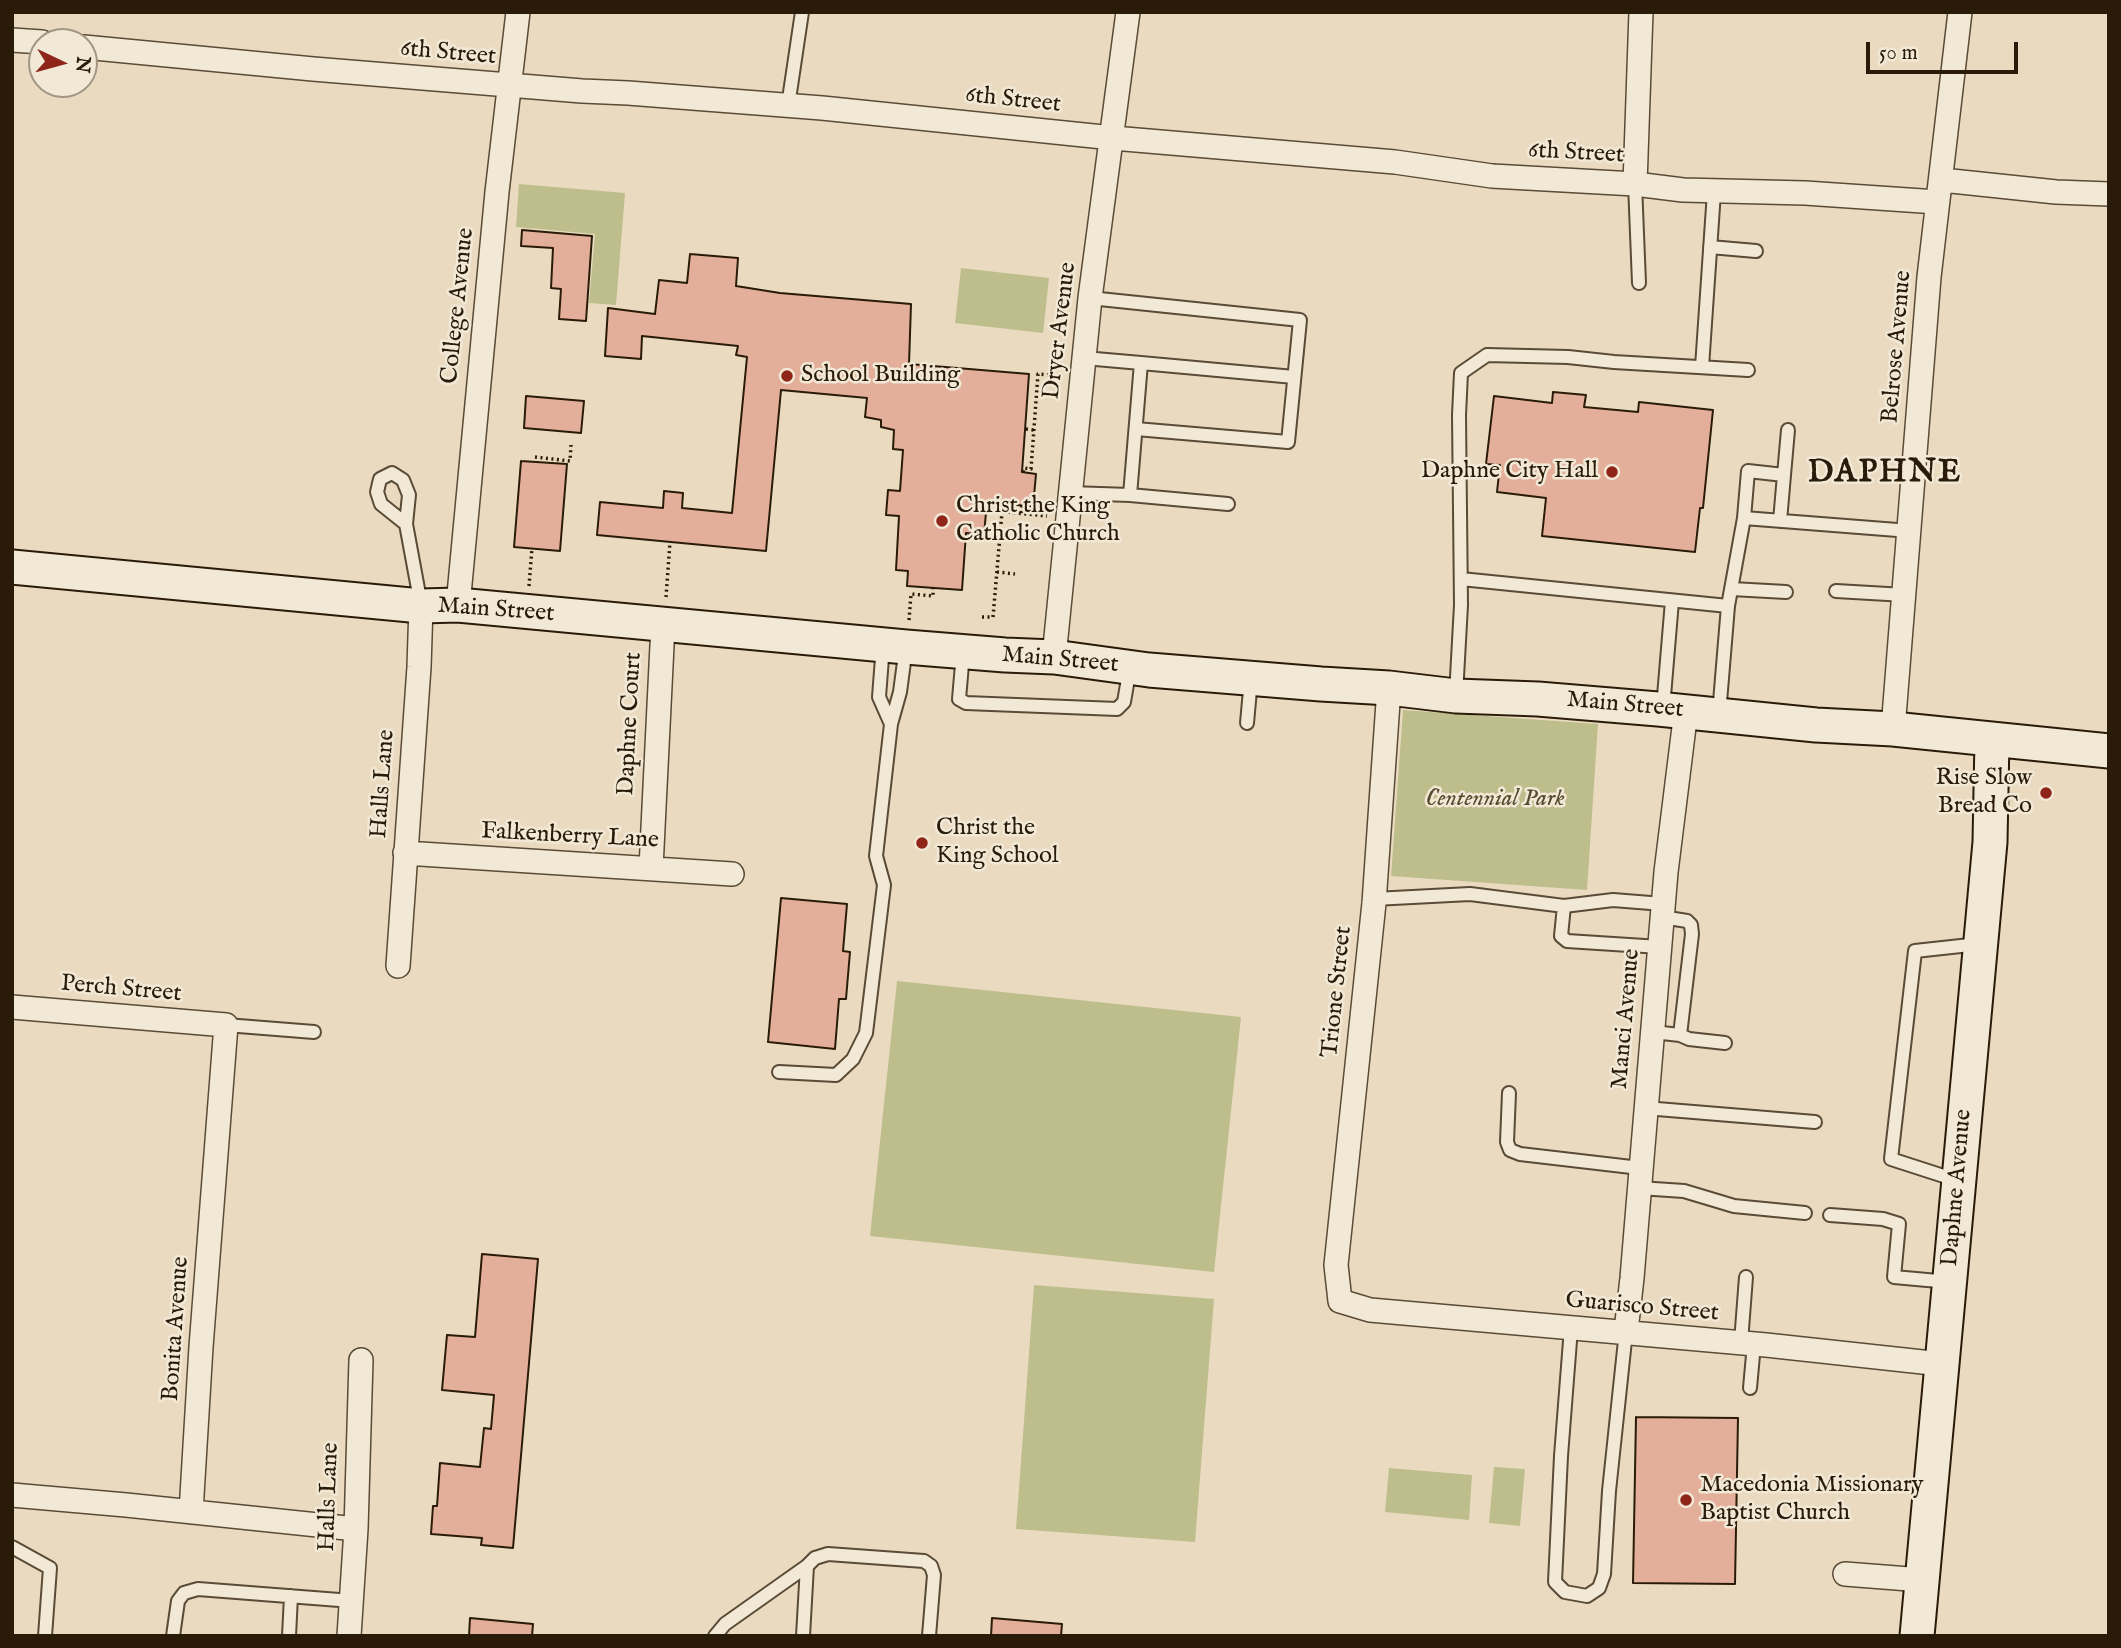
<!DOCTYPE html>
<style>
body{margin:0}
#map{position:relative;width:2121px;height:1648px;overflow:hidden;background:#eadbc0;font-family:"IM FELL English",serif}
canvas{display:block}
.frame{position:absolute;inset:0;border:14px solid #291b07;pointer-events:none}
.north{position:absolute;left:28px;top:28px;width:70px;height:70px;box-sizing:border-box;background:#f1e8d6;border:2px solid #a19683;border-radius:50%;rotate:95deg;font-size:19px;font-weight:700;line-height:28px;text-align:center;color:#291b07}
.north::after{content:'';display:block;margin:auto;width:24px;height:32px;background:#8f2418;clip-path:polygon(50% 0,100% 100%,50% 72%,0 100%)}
.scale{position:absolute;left:1866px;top:42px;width:152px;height:32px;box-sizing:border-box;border:4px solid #291b07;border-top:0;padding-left:9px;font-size:21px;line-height:24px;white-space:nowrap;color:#291b07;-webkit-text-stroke:5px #f1e8d6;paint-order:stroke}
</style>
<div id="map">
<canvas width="2121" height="1648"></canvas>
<div class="frame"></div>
<div class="north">N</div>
<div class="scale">50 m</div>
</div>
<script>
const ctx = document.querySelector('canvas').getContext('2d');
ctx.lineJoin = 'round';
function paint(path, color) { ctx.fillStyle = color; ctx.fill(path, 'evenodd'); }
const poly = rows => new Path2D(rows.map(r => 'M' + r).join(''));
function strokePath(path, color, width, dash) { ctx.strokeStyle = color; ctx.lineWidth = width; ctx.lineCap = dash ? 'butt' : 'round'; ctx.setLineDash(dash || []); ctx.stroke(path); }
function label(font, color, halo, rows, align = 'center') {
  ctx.font = font + ' "IM FELL English",serif'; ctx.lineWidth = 5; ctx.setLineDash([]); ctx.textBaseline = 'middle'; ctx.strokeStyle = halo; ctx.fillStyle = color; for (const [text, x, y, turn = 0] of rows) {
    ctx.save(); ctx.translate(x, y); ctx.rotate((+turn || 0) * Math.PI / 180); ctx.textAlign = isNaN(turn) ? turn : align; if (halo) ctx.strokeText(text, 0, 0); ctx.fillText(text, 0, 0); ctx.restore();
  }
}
const green = poly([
 [519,184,625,193,616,305,589,303,595,234,516,227],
 [961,268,1049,278,1043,333,955,323],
 [1403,710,1598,724,1587,890,1391,876],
 [897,981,1241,1017,1214,1272,870,1236],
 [1034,1285,1214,1299,1195,1542,1016,1529],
 [1494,1467,1525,1469,1520,1526,1489,1523],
 [1389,1468,1472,1475,1469,1520,1385,1512]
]);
const building = poly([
 [522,230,592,236,586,321,559,319,561,289,551,288,553,248,521,246,522,230],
 [690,254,738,258,736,286,780,293,911,304,909,364,1029,374,1022,472,1036,474,1033,507,987,501,984,535,966,533,962,590,907,586,908,571,896,570,899,516,886,515,888,490,900,491,903,450,893,449,894,430,881,427,881,420,865,417,867,398,781,390,766,551,597,535,600,502,663,508,664,491,683,493,682,508,732,513,747,357,736,355,738,346,642,336,641,359,605,356,608,308,655,314,659,280,687,283,690,254],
 [1553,392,1586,395,1584,407,1638,412,1639,402,1713,410,1703,508,1700,508,1695,552,1542,536,1546,498,1497,492,1500,465,1486,464,1494,396,1552,403,1553,392],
 [526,396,584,401,581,433,524,428,526,396],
 [521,461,567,464,560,551,514,547,521,461],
 [781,898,847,904,843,951,850,952,846,999,839,999,835,1049,768,1042,781,898],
 [482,1254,538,1259,513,1548,481,1545,482,1538,431,1534,433,1506,437,1506,440,1463,480,1467,484,1428,491,1429,494,1395,442,1390,447,1335,475,1337,482,1254],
 [1636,1417,1738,1418,1735,1584,1633,1583,1636,1417],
 [470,1618,533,1624,532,1636,469,1636,470,1618],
 [992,1618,1062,1624,1061,1636,991,1636,992,1618]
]);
const path = poly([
 [1026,429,1034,430],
 [535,457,570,461,571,445],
 [1023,472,1024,468,1031,469,1038,374,1062,376],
 [986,510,1047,516],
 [1021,513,1022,505],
 [997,572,1015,574],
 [529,586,532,548],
 [666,597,670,542],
 [982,617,993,617,1002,512],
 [909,620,911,594,933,596,933,588]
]);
const lane = poly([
 [788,106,802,12],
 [1635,184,1639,283],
 [1710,247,1756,251],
 [1090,298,1300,320,1288,442,1136,429],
 [1084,358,1141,363],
 [1702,367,1714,192],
 [1784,475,1788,430],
 [1070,493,1130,495,1228,504],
 [1130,495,1141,363,1294,377],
 [1744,518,1910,531],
 [406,524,381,504,377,492,380,479,392,473,403,480,409,495,406,524,421,605],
 [1461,579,1728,606],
 [1732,589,1786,592],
 [1836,591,1905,595],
 [883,645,879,697,891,724],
 [963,653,959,699,966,703,1117,709,1124,702,1130,667],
 [1456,695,1461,605,1459,415,1461,373,1487,355,1568,357,1614,362,1748,370],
 [1663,708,1672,601],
 [1719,714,1728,606,1744,518,1748,471,1784,475,1780,521],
 [1247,723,1251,679],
 [1374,899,1470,894,1564,906,1613,900,1663,904],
 [1564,906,1561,936,1567,941,1660,947],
 [226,1025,314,1032],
 [1653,1032,1680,1035,1692,934,1691,925,1687,921,1662,917],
 [1680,1035,1689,1039,1725,1043],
 [779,1072,836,1075,853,1059,866,1033,884,885,876,856,891,724,900,692,906,647],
 [1509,1093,1507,1142,1510,1150,1520,1154,1640,1168],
 [1645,1108,1815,1122],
 [1956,1180,1891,1159,1915,951,1979,944],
 [1639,1188,1684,1191,1734,1206,1805,1213],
 [1830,1215,1883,1219,1899,1224,1894,1277,1949,1282],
 [1571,1328,1561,1456,1555,1582,1565,1592,1587,1596,1599,1588,1604,1574,1609,1491,1626,1331],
 [1741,1342,1746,1277],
 [1750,1388,1754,1344],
 [12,1547,50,1568,45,1636],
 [173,1636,178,1601,184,1593,198,1589,352,1601],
 [289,1636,291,1596],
 [715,1636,725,1624,807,1566],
 [803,1636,807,1566,815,1558,828,1554,924,1561,931,1566,934,1575,929,1636]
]);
const street = poly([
 [12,40,42,42],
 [84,47,313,69,582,91,628,93,822,108,1113,138,1395,162,1492,176,1635,184,1683,190,1805,193,1937,202],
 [1942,180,2056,192,2109,194],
 [1635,184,1641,12],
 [458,605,497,192,518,12],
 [1054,657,1090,298,1128,12],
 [1389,688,1374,903,1336,1265,1340,1301,1370,1310,1766,1345,1941,1364],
 [1893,729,1929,277,1960,12],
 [405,853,732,874],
 [651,868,663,625],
 [398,966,419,667,421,606],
 [12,1007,226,1025,201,1347,191,1512],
 [1626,1331,1632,1278,1666,872,1686,711],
 [12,1495,126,1505,356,1529],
 [1845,1574,1922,1580],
 [349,1636,356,1529,361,1360]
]);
const secondary = poly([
 [12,567,421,606,458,605,906,647,1005,655,1054,657,1149,670,1321,684,1389,688,1456,696,1538,699,1658,709,1816,725,1893,729,2109,751],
 [1917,1636,1990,842,1992,739]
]);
const markers = [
 [787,376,7,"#8f2418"],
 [1612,472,7,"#8f2418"],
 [942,521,7,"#8f2418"],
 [2046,793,7,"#8f2418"],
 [922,843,7,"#8f2418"],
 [1686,1500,7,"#8f2418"]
];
const streetNames = [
 ["6th Street",448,54,5],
 ["6th Street",1013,101,6],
 ["6th Street",1576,154,3],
 ["College Avenue",459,306,-84],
 ["Dryer Avenue",1061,331,-83],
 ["Belrose Avenue",1898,347,-85],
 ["Main Street",496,611,4],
 ["Main Street",1060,661,5],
 ["Main Street",1625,706,5],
 ["Daphne Court",631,724,-87],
 ["Halls Lane",384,784,-86],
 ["Falkenberry Lane",570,837,3],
 ["Perch Street",121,990,5],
 ["Trione Street",1338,992,-84],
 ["Manci Avenue",1627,1019,-85],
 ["Daphne Avenue",1958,1188,-85],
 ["Guarisco Street",1642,1308,5],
 ["Bonita Avenue",177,1329,-86],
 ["Halls Lane",330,1497,-88]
];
const poiNames = [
 ["School Building",801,376],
 ["Daphne City Hall",1598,472,"right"],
 ["Christ the King",956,507],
 ["Catholic Church",956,535],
 ["Rise Slow",2032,779,"right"],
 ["Bread Co",2032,807,"right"],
 ["Christ the",936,829],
 ["King School",936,857],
 ["Macedonia Missionary",1700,1486],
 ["Baptist Church",1700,1514]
];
const parkNames = [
 ["Centennial Park",1495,800]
];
const districtNames = [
 ["DAPHNE",1885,474]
];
paint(green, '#bebe8d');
paint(building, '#e3af9a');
strokePath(building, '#291b07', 2);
strokePath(lane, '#594b35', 16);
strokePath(street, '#594b35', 26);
strokePath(secondary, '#291b07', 37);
strokePath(path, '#291b07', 3.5, [2, 3.5]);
strokePath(lane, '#f1e8d6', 12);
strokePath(street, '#f1e8d6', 23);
strokePath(secondary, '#f1e8d6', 33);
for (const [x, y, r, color] of markers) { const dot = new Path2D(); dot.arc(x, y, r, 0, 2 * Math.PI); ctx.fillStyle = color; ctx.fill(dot); strokePath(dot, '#f1e8d6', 2.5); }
label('24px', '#291b07', '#f1e8d6', streetNames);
label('24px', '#291b07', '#f1e8d6', poiNames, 'left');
label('italic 24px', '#564c2f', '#f1e8d6', parkNames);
ctx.letterSpacing = '2px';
label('bold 32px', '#291b07', '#f1e8d6', districtNames);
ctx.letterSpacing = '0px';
</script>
